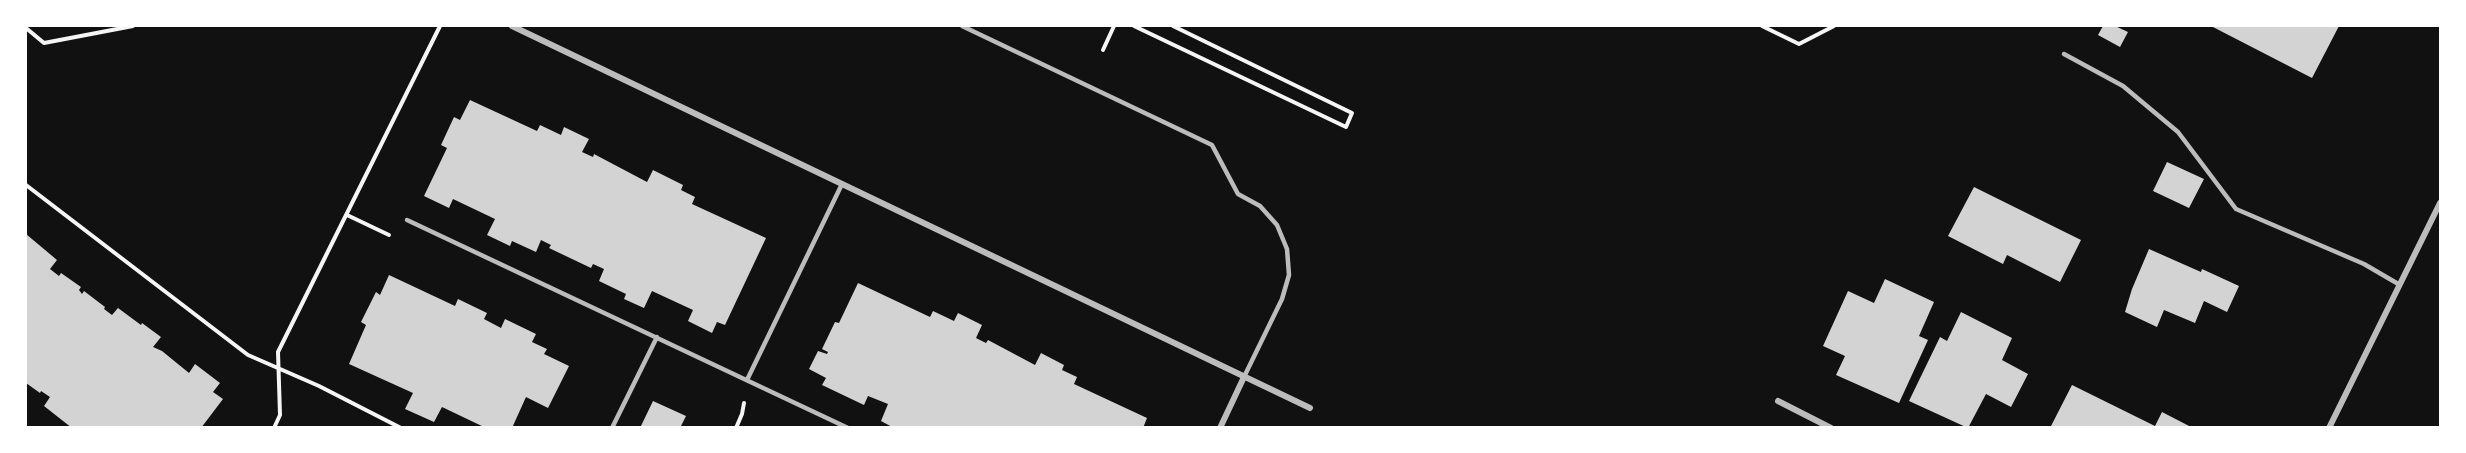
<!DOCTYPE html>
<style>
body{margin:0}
#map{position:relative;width:2466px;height:453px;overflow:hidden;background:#111;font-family:"DejaVu Sans",sans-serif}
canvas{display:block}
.frame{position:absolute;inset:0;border:27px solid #fff;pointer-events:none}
</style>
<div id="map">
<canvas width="2466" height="453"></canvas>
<div class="frame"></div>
</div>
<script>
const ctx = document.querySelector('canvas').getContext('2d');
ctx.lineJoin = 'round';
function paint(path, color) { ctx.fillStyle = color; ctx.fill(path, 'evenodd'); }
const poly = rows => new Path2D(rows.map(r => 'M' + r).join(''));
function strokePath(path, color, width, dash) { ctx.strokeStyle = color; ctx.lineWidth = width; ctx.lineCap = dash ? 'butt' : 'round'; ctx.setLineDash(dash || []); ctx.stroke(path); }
const building = poly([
 [2103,26,2115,26,2128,32,2120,47,2098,35],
 [2211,26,2339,26,2312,78],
 [470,100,537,131,540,125,561,135,564,127,589,139,582,152,593,157,594,154,647,182,653,170,683,185,681,190,695,197,692,204,766,238,725,325,717,322,712,333,688,321,693,310,652,291,644,308,624,299,626,294,599,281,604,269,593,264,591,268,549,248,551,245,541,240,536,252,512,241,510,246,487,235,495,219,453,199,449,208,424,196,447,148,441,145,454,117,460,120],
 [2167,162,2204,179,2189,208,2153,191],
 [1974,187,2081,240,2060,282,2007,255,2003,264,1948,236],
 [26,234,57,260,50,269,59,276,61,273,81,287,79,290,82,294,84,291,105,307,104,309,112,315,118,308,141,325,142,323,161,337,153,347,162,351,189,373,195,364,220,383,213,392,223,399,201,428,72,428,44,406,50,397,41,391,40,393,26,383],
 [2149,249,2201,272,2202,269,2239,286,2227,312,2204,301,2195,323,2164,310,2157,327,2125,312,2132,289],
 [389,275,455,306,458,299,487,313,484,319,501,328,505,319,536,334,532,342,547,349,544,354,569,366,548,408,526,397,512,428,486,428,442,407,434,422,405,409,413,393,349,364,366,325,361,322,376,292,380,295],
 [1885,279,1934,302,1919,336,1928,340,1899,403,1836,375,1845,356,1823,346,1848,291,1874,303],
 [858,283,930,317,933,311,954,321,958,313,982,325,976,338,986,343,988,340,1035,365,1041,353,1064,365,1062,370,1077,377,1074,384,1147,418,1143,428,894,428,881,421,888,404,868,396,864,405,822,385,826,378,809,369,818,351,827,354,828,352,822,349,835,322,839,323],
 [1961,312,2012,338,2002,360,2028,374,2011,407,1986,394,1968,428,1909,401,1940,337,1947,341],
 [2072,385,2155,426,2162,412,2193,428,2050,428],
 [653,401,686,416,680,428,640,428]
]);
const path = poly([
 [1134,26,1346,127,1352,113,1173,26],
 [1762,26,1799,44,1834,26],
 [26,28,44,43,133,26],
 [1103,50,1114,26],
 [26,185,248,355,319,386,401,428],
 [347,215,389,235],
 [274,428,280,415,278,352,440,26],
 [736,428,742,414,744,403]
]);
const service = poly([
 [962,26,1212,145,1238,194,1260,206,1277,225,1287,249,1289,275,1282,299,1244,377],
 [2064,54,2123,86,2178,132,2236,209,2364,264,2400,285],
 [407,220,848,428],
 [747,380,842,184],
 [612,428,657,337]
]);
const minor = poly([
 [512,26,1310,408],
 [1778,401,1831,428],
 [1220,428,1244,377],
 [2329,428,2440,203]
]);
paint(building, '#d3d3d3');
strokePath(path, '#f5f5f5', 4);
strokePath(service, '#bcbcbc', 4.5);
strokePath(minor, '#bcbcbc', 6);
</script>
